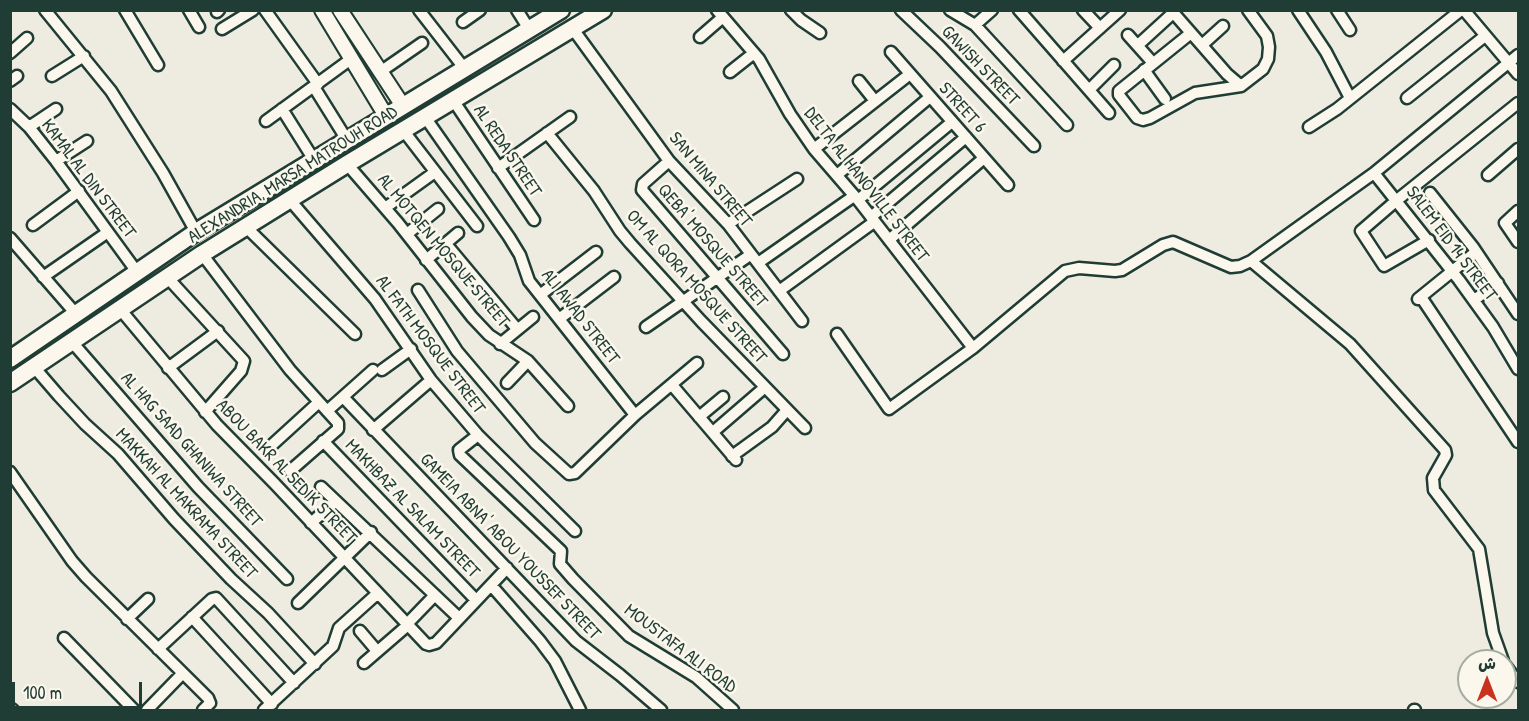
<!DOCTYPE html>
<meta charset="utf-8">
<style>
body{margin:0}
#map{position:relative;width:1529px;height:721px;overflow:hidden;background:#eeece1;font-family:"Patrick Hand","Playpen Sans Arabic",sans-serif}
canvas{display:block}
.frame{position:absolute;inset:0;border:12px solid #1f3d34;pointer-events:none}
.north{position:absolute;left:1457px;top:649px;width:60px;height:60px;box-sizing:border-box;background:#fbf7ec;border:2px solid #a3ada2;border-radius:50%;rotate:0deg;font-size:16px;font-weight:700;line-height:24px;text-align:center;color:#1f3d34}
.north::after{content:'';display:block;margin:auto;width:21px;height:27px;background:#c8321e;clip-path:polygon(50% 0,100% 100%,50% 72%,0 100%)}
.scale{position:absolute;left:12px;top:682px;width:130px;height:27px;box-sizing:border-box;border:3px solid #1f3d34;border-top:0;padding-left:8px;font-size:18px;line-height:21px;white-space:nowrap;color:#1f3d34;-webkit-text-stroke:4px #fbf7ec;paint-order:stroke}
</style>
<div id="map">
<canvas width="1529" height="721"></canvas>
<div class="frame"></div>
<div class="north">ش</div>
<div class="scale">100 m</div>
</div>
<script>
const ctx = document.querySelector('canvas').getContext('2d');
ctx.lineJoin = 'round';
const poly = rows => new Path2D(rows.map(r => 'M' + r).join(''));
function strokePath(path, color, width, dash) { ctx.strokeStyle = color; ctx.lineWidth = width; ctx.lineCap = dash ? 'butt' : 'round'; ctx.setLineDash(dash || []); ctx.stroke(path); }
function label(font, color, halo, rows, align = 'center') {
  ctx.font = font + ' "Patrick Hand",sans-serif'; ctx.lineWidth = 5; ctx.setLineDash([]); ctx.textBaseline = 'middle'; ctx.strokeStyle = halo; ctx.fillStyle = color; for (const [text, x, y, turn = 0] of rows) {
    ctx.save(); ctx.translate(x, y); ctx.rotate((+turn || 0) * Math.PI / 180); ctx.textAlign = isNaN(turn) ? turn : align; if (halo) ctx.strokeText(text, 0, 0); ctx.fillText(text, 0, 0); ctx.restore();
  }
}
const street = poly([
 [45,10,111,91,163,173,196,232],
 [125,10,158,65],
 [189,10,199,27],
 [265,10,318,84],
 [419,10,464,68],
 [517,10,529,29],
 [717,10,759,59,790,114,814,149,858,200,973,348],
 [791,10,801,20,820,33],
 [901,10,940,47,1034,146],
 [950,10,975,25,1067,125],
 [1019,10,1109,113],
 [1083,10,1100,28],
 [1171,10,1227,74,1241,86],
 [1298,10,1326,52,1350,98],
 [1337,10,1350,30],
 [1464,10,1518,74],
 [217,12,219,10],
 [463,22,480,10],
 [975,25,992,10],
 [222,29,253,10],
 [573,29,669,161,728,224,802,321],
 [1191,33,1119,91,1119,95,1137,118,1143,120,1150,118,1195,93,1241,86,1263,69,1268,59,1269,47,1267,36,1248,10],
 [1128,35,1153,63],
 [700,37,723,17],
 [1138,45,1173,13],
 [1202,45,1223,26],
 [891,52,1008,185],
 [10,53,27,38],
 [1063,61,1120,10],
 [1144,70,1165,99],
 [380,72,422,43],
 [730,72,754,53],
 [52,76,84,56],
 [10,81,17,76],
 [859,81,875,101],
 [314,87,347,140],
 [1089,90,1114,65],
 [1407,98,1485,36],
 [453,100,534,220],
 [10,109,29,127,56,161,137,272],
 [282,109,314,160],
 [425,117,509,237,520,255,529,281,635,415],
 [266,121,351,59],
 [29,127,56,109],
 [1309,127,1337,109,1461,10],
 [403,130,477,226],
 [547,133,594,191,620,231,630,243,701,321,805,428],
 [814,149,910,74],
 [56,161,87,141],
 [669,161,643,184,642,190,783,354],
 [347,164,398,223,472,317,489,335,528,361,568,406],
 [498,168,570,117],
 [1374,173,1459,280,1493,327,1518,369],
 [837,175,930,97],
 [1488,175,1518,149],
 [1430,193,1473,247,1518,314],
 [289,199,375,299,431,380,478,435,575,531],
 [858,200,952,122],
 [385,208,435,172],
 [1518,211,1505,223,1518,242],
 [871,217,966,137],
 [728,224,797,179],
 [33,225,79,191],
 [246,227,355,334],
 [407,234,438,209],
 [10,238,76,314],
 [889,240,984,158],
 [1429,240,1384,266,1361,231,1397,200,1518,103],
 [446,244,517,329],
 [202,254,290,370,338,423,338,429,290,471],
 [426,260,458,233],
 [1251,261,1350,344,1445,450,1446,455,1433,478,1434,490,1479,549,1493,633,1503,661],
 [758,263,854,196],
 [43,277,108,232],
 [167,277,244,361,241,371,205,412],
 [418,290,457,351,535,443,569,474,575,473,635,415,697,363],
 [779,291,874,222],
 [540,295,596,252],
 [1421,297,1518,442],
 [1418,299,1476,252],
 [1474,300,1498,283],
 [120,309,217,425,275,484,426,644,429,645,436,643,507,568],
 [559,319,614,277],
 [646,327,750,255],
 [837,334,889,409,973,348,1065,271,1079,268,1115,271,1122,270,1163,245,1173,242,1231,267,1240,266,1251,261,1374,173,1518,55],
 [72,342,198,487,287,579],
 [500,344,533,317],
 [34,367,59,396,85,424,118,454,174,519,231,579,268,613,315,664],
 [168,368,218,331],
 [382,370,411,349],
 [507,383,528,361],
 [672,385,736,460],
 [343,397,576,641,620,675,661,710],
 [327,411,373,370],
 [699,417,723,397],
 [373,430,431,380],
 [713,432,764,388],
 [478,435,459,450,460,455,561,551,560,564,573,579,629,636,696,677,733,710],
 [323,441,476,600],
 [273,444,319,402],
 [732,456,772,427,787,410],
 [10,472,72,561,86,577,208,698,210,703,203,710],
 [321,487,459,618],
 [311,523,336,501],
 [491,585,540,641,555,661,580,710],
 [298,603,371,532],
 [192,617,272,704],
 [127,619,148,599],
 [407,624,435,595],
 [360,631,377,651],
 [64,638,134,710],
 [158,649,212,599,216,598,294,683],
 [364,663,408,625],
 [1505,665,1518,682],
 [10,708,13,710],
 [147,710,182,674],
 [264,710,333,646,339,628,378,593],
 [1414,710,1415,710]
]);
const secondary = poly([
 [322,10,386,116],
 [340,10,403,106]
]);
const primary = poly([
 [10,359,196,232,561,10],
 [10,383,202,254,347,164,603,10]
]);
const streetNames = [
 ["GAWISH STREET",980,66,46],
 ["STREET 6",962,108,48],
 ["AL REDA STREET",507,151,56],
 ["ALEXANDRIA, MARSA MATROUH ROAD",293,175,-32],
 ["KAMAL AL DIN STREET",88,179,53],
 ["SAN MINA STREET",710,180,50],
 ["DELTA AL HANOVILLE STREET",866,185,52],
 ["SALEM EID 14 STREET",1451,244,53],
 ["QEBA' MOSQUE STREET",712,246,49],
 ["AL MOTQEN MOSQUE STREET",443,251,50],
 ["OM AL QORA MOSQUE STREET",696,287,48],
 ["ALI AWAD STREET",580,317,52],
 ["AL FATH MOSQUE STREET",430,345,53],
 ["AL HAG SAAD GHANIWA STREET",191,450,48],
 ["ABOU BAKR AL SEDIK STREET",286,472,46],
 ["MAKKAH AL MAKRAMA STREET",186,504,47],
 ["MAKHBAZ AL SALAM STREET",412,509,46],
 ["GAMEIA ABNA' ABOU YOUSSEF STREET",510,547,46],
 ["MOUSTAFA ALI ROAD",680,649,37]
];
strokePath(street, '#1f3d34', 15);
strokePath(secondary, '#1f3d34', 18);
strokePath(primary, '#1f3d34', 21);
strokePath(street, '#fbf7ec', 10);
strokePath(secondary, '#fbf7ec', 14);
strokePath(primary, '#fbf7ec', 16);
label('18px', '#1f3d34', '#fbf7ec', streetNames);
</script>
